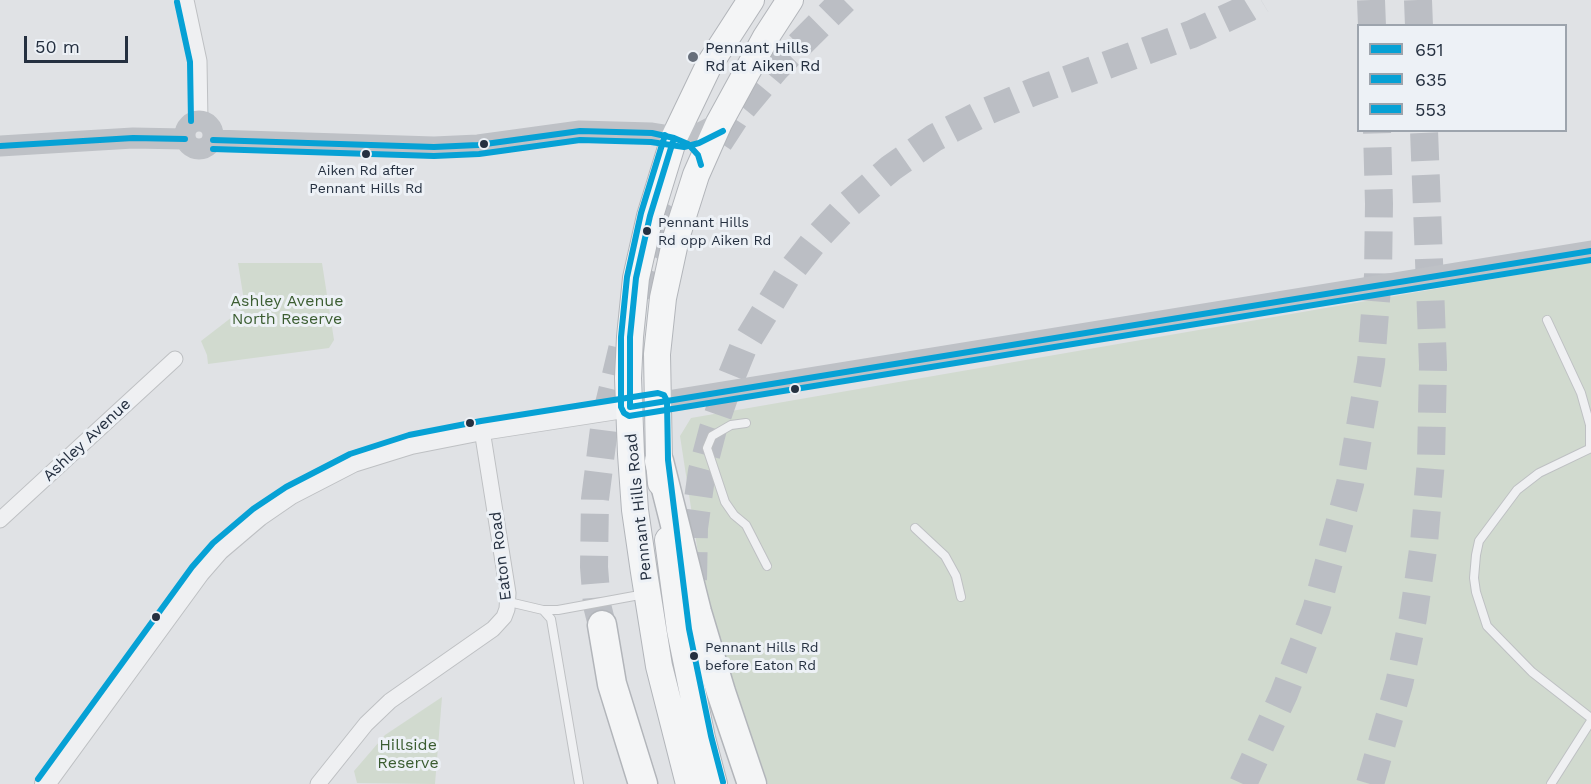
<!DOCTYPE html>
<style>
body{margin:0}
#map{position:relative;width:1591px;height:784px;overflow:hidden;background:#e0e2e5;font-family:"Work Sans",sans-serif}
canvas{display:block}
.legend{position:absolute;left:1357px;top:24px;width:210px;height:108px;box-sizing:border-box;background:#edf1f6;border:2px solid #9da4ad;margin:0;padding:8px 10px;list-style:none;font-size:18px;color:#253040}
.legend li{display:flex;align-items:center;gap:12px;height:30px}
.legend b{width:30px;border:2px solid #9da4ad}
.scale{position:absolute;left:24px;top:36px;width:104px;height:27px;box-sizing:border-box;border:3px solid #253040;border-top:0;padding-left:8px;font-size:18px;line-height:21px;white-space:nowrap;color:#253040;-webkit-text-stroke:4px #edf1f6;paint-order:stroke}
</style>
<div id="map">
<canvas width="1591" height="784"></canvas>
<ul class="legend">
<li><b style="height:8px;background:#06a1d5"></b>651</li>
<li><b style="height:8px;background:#06a1d5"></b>635</li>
<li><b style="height:8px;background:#06a1d5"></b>553</li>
</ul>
<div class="scale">50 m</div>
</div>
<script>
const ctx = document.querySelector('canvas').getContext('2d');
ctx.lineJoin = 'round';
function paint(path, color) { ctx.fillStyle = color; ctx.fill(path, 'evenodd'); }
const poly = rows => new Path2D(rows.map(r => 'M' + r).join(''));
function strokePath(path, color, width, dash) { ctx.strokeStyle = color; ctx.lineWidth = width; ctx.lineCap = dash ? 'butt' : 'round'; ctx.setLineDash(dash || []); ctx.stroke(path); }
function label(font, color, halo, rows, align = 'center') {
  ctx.font = font + ' "Work Sans",sans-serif'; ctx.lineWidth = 6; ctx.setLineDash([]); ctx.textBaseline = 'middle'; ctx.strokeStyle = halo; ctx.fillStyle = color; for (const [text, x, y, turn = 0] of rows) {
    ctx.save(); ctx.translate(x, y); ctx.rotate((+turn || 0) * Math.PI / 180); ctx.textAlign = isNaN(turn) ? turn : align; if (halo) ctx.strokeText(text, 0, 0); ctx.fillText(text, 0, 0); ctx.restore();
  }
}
const green = poly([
 [1591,262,1591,784,768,784,705,599,680,436,691,418],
 [238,263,322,263,334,340,329,348,208,364,207,355,201,341,245,307],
 [442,697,435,784,357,783,354,771,385,735]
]);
const motorwayTunnel = poly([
 [1371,0,1372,26],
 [1418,0,1419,26],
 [719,142,736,116,776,68,844,0],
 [639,296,649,267,680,211],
 [693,580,694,528,702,471,713,429,730,380,743,348,787,276,816,239,849,204,891,168,934,138,985,112,1033,92,1192,34,1248,8,1261,0],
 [602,625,597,605,594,567,595,499,605,421,625,337],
 [1243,784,1284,694,1316,610,1350,484,1371,363,1378,275,1379,204,1377,130],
 [1370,784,1399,684,1413,618,1424,543,1431,461,1433,365,1424,130]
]);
const service = poly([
 [1547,320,1581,393,1590,425,1590,448],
 [746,423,731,425,712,436,707,448,725,502,734,515,746,525,767,566],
 [1591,448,1539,473,1517,490,1479,541,1476,555,1474,578,1476,592,1487,626,1532,672,1591,718],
 [915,528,945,556,956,576,961,597],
 [509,602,543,610,551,619,579,784],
 [543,610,558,610,645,594],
 [1551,784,1591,721]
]);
const minor = poly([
 [186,0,199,61,200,121],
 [0,520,175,359],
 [318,784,366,724,390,701,493,629,504,617,507,609,508,593,482,430]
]);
const tertiary = poly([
 [45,784,199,573,219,550,259,516,291,494,353,462,411,444,482,430,630,407]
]);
const secondary = poly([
 '185 135a14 14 0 1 1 28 0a14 14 0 1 1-28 0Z',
 [213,140,434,147,478,145,580,131,652,133,683,138,696,135,719,123],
 [0,146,133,138,185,139],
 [630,407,1591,251]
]);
const trunk = poly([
 [661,483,659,461,657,354,663,298,676,238,696,175,719,123,766,37,790,0],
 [668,540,680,630,702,738,714,784],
 [689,784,659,666,644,572,635,510,631,454,628,378,630,337,636,278,650,216,674,138,709,65,751,0]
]);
const motorway = poly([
 [659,461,697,612,721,692,752,784],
 [602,625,612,684,643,784]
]);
const bus1 = poly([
 [674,138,650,216,636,278,630,337,630,407,1591,251],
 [213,140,434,147,478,145,580,131,652,133,674,138,688,144,698,155,701,165],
 [0,146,133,138,185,139]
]);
const bus2 = poly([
 [177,2,190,62,191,121],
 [665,135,641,213,627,277,621,337,621,407,624,413,629,416,1591,260],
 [213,149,434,156,479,154,580,140,651,142,684,147,699,143,723,131]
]);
const bus3 = poly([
 [38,779,192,567,213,543,253,509,286,487,350,454,409,435,481,421,658,393,664,395,667,401,668,460,689,629,711,736,723,782]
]);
const markers = [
 [693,57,6,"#666e7a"],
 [484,144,5,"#253040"],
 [366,154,5,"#253040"],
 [647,231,5,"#253040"],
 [795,389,5,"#253040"],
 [470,423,5,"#253040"],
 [156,617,5,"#253040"],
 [694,656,5,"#253040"]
];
const busNames = [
 ["Aiken Rd after",366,171,"center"],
 ["Pennant Hills Rd",366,189,"center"],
 ["Pennant Hills",658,223],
 ["Rd opp Aiken Rd",658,241],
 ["Pennant Hills Rd",705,648],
 ["before Eaton Rd",705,666]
];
const poiNames = [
 ["Pennant Hills",705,48],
 ["Rd at Aiken Rd",705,66]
];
const parkNames = [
 ["Ashley Avenue",287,301],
 ["North Reserve",287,319],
 ["Hillside",408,745],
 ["Reserve",408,763]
];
const streetNames = [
 ["Ashley Avenue",87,440,-43],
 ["Pennant Hills Road",639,507,-96],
 ["Eaton Road",501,556,-97]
];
paint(green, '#d1dacf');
strokePath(motorwayTunnel, '#bbbec4', 28, [28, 14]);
strokePath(service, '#bec0c3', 10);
strokePath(minor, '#bec0c3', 17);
strokePath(tertiary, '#bec0c3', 22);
strokePath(trunk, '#b2b5ba', 28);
strokePath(motorway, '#b2b5ba', 31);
strokePath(service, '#eff0f2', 8);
strokePath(minor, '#eff0f2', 15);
strokePath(tertiary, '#eff0f2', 20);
strokePath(secondary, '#bec1c6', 21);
strokePath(trunk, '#f4f5f6', 26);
strokePath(motorway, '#f4f5f6', 28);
strokePath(bus1, '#06a1d5', 6);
strokePath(bus2, '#06a1d5', 6);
strokePath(bus3, '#06a1d5', 6);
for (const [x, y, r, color] of markers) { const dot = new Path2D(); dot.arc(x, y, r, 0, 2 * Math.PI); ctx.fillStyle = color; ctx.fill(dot); strokePath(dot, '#edf1f6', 2); }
label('14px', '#253040', '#edf1f6', busNames, 'left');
label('16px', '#253040', '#edf1f6', poiNames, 'left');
label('16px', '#3b5d31', '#edf1f6', parkNames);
label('16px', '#253040', '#edf1f6', streetNames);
</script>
